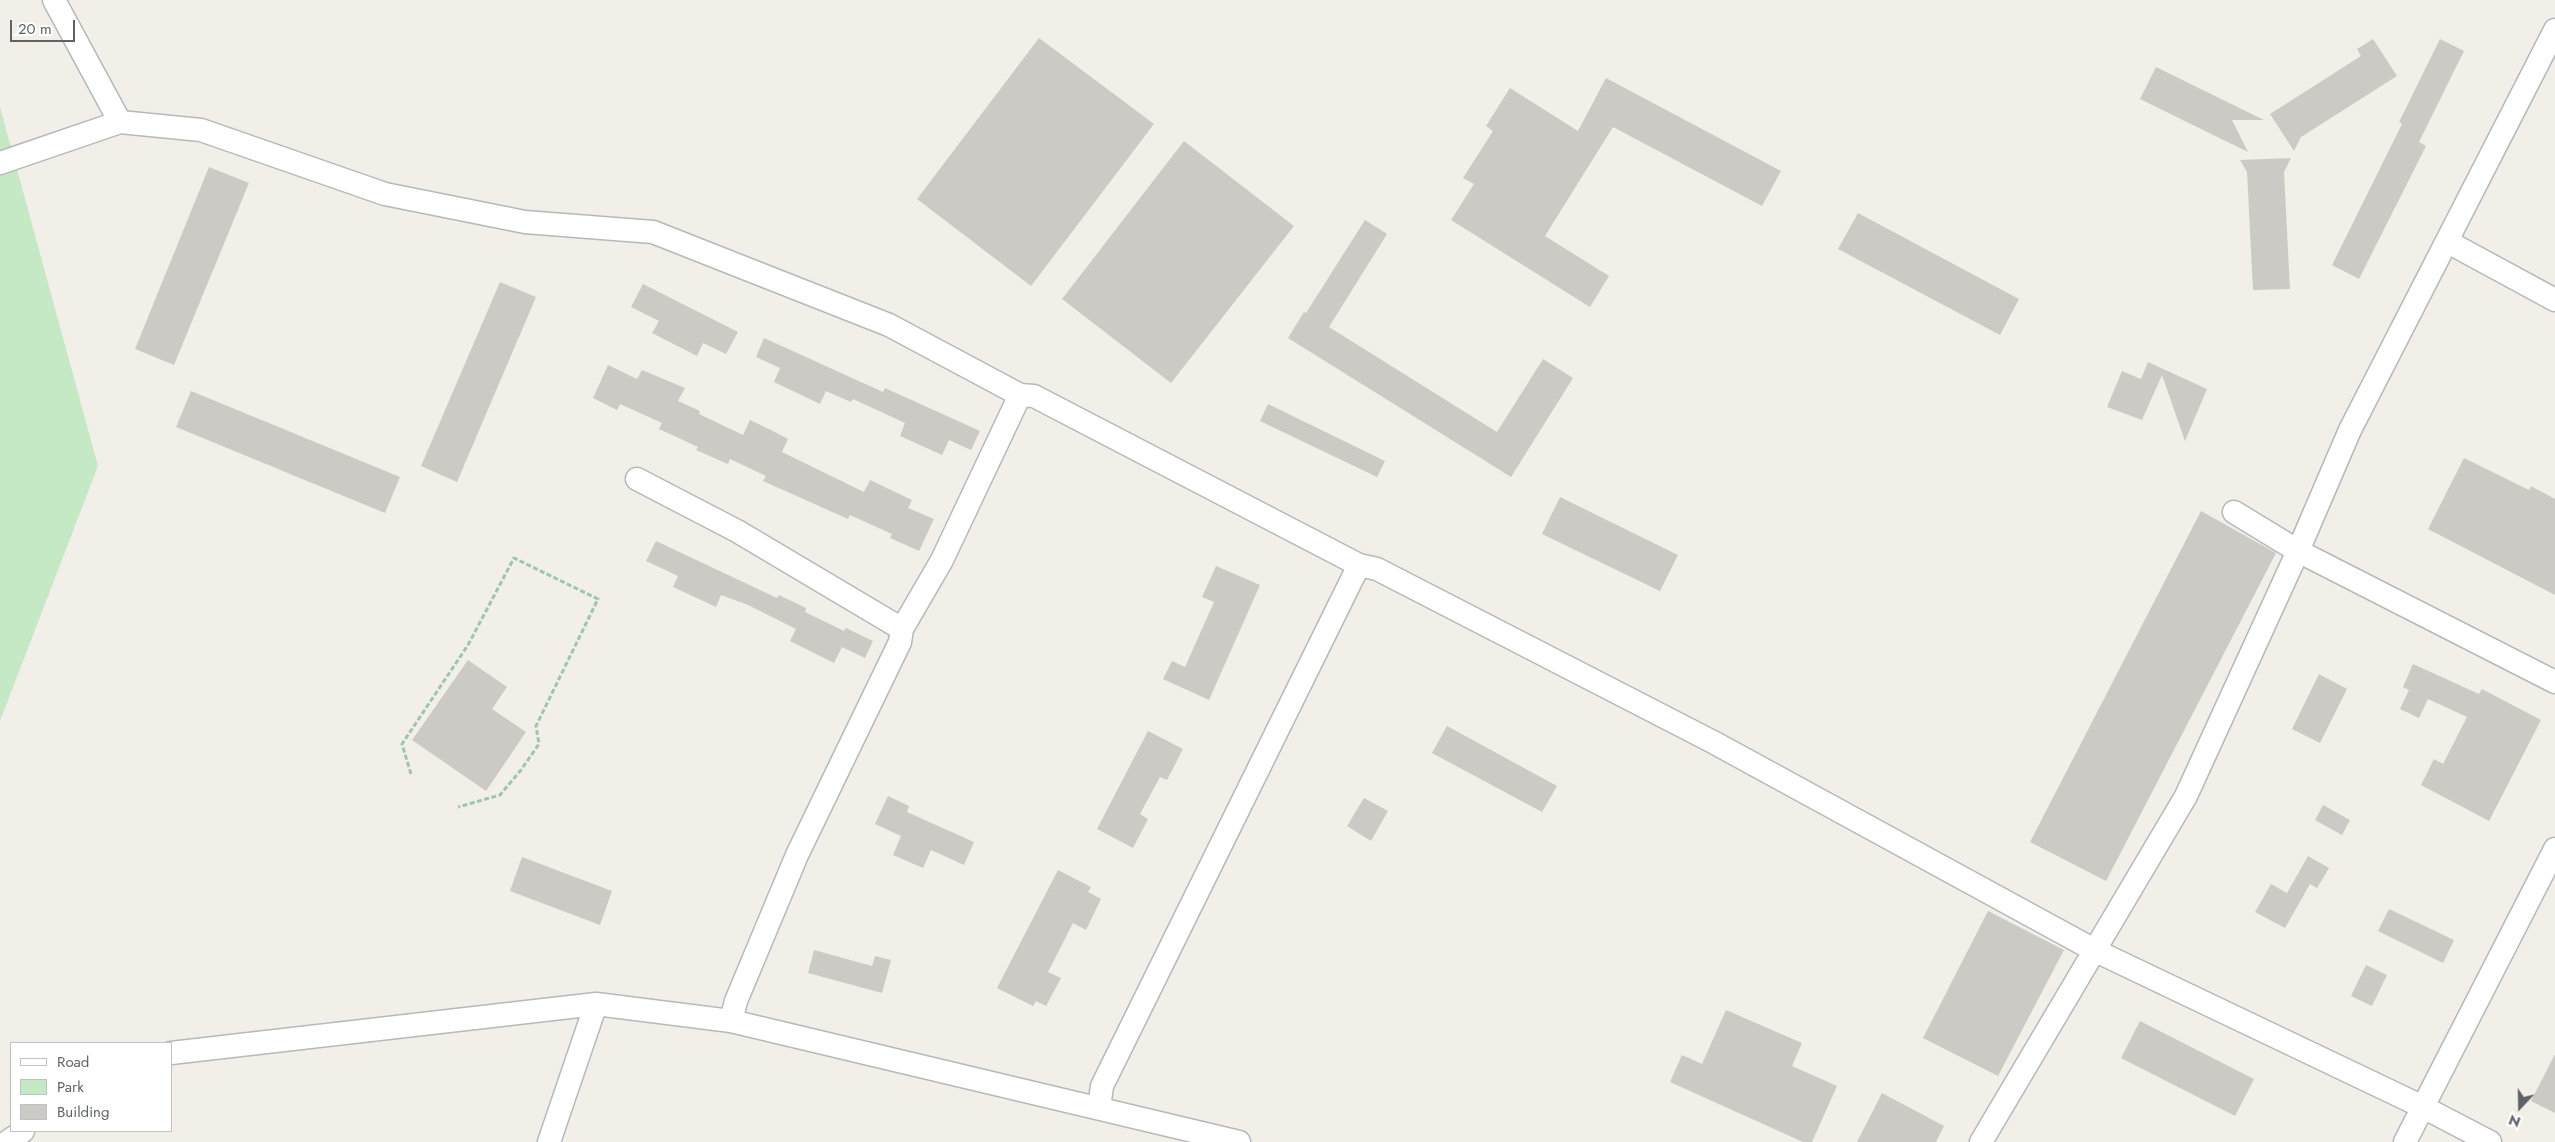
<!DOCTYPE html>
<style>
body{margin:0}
#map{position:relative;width:2555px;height:1142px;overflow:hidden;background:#f1efe8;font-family:Jost,sans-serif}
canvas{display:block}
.legend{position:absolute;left:10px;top:1042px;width:162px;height:90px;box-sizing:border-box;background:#fff;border:1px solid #bfc1c3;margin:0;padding:6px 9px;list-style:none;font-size:15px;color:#5f6368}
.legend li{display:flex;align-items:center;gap:10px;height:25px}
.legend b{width:25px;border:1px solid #bfc1c3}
.north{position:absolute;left:2495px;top:1082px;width:50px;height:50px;-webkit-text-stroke:4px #fff;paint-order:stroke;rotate:201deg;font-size:14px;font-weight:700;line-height:20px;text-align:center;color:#5f6368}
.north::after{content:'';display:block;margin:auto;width:18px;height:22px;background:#5f6368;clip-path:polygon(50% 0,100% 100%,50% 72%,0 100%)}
.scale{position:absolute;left:10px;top:20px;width:65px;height:22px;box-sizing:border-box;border:2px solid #5f6368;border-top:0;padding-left:6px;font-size:15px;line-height:18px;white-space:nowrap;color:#5f6368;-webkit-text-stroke:4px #fff;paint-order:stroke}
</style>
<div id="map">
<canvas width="2555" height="1142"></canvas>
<ul class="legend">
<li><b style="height:6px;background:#fff"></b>Road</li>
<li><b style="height:14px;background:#c5e8c5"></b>Park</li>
<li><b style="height:14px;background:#cccac5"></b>Building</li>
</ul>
<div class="north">N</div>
<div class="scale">20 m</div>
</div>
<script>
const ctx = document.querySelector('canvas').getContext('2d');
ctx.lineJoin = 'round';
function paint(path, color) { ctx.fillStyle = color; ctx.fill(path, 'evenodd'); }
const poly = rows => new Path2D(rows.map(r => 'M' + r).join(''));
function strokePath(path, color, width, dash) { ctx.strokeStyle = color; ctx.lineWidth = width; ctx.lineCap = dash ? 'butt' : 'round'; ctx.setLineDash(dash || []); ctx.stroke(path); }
const green = poly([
 [0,107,98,466,0,721]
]);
const building = poly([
 [1039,38,1154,124,1031,286,917,199],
 [2373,39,2397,76,2301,137,2294,151,2270,114,2361,56,2357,49],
 [2440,39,2464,51,2419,142,2426,146,2359,279,2332,265,2402,124,2399,122],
 [2156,67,2264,120,2232,120,2248,152,2140,99],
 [1606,78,1781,171,1762,206,1613,127,1545,236,1609,276,1590,307,1451,220,1474,184,1463,178,1493,131,1486,126,1510,88,1578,131],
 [1184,141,1294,226,1171,383,1062,299],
 [2291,158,2284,172,2290,289,2253,290,2247,172,2240,160],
 [209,167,249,183,174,365,135,349],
 [1858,213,2019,299,2000,335,1838,249],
 [1365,220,1387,234,1329,327,1497,432,1543,359,1573,378,1511,477,1288,338,1304,312,1306,313],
 [500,282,536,297,457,482,421,466],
 [643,284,738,332,726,354,703,343,697,356,652,333,659,321,631,307],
 [764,338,883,392,885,388,980,431,971,450,949,440,942,455,900,436,905,423,853,399,851,402,826,391,820,404,774,382,780,368,756,357],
 [2148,362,2207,389,2185,441,2162,375,2142,420,2107,407,2122,371,2141,379],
 [608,365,637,379,642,370,685,388,678,401,700,411,699,414,743,435,750,420,771,430,788,439,782,452,864,492,870,480,912,500,908,508,934,519,919,551,890,538,892,534,850,515,848,519,763,481,766,476,730,459,728,464,696,450,698,447,659,429,662,423,620,404,617,410,593,398],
 [191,391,400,477,385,513,176,427],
 [1268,404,1385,461,1377,477,1260,421],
 [2464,458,2529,490,2531,486,2555,499,2555,595,2428,529],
 [1560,497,1678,555,1660,591,1542,534],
 [2201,511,2276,553,2106,881,2030,842],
 [656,541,777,598,779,595,806,608,805,612,844,631,846,628,873,641,865,658,842,647,834,663,790,641,796,629,748,605,721,595,716,607,673,587,678,576,646,561],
 [1216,566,1260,585,1209,700,1163,679,1172,661,1185,667,1214,602,1202,597],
 [468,660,507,687,492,709,526,732,486,791,412,740],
 [2413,664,2479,694,2482,689,2541,720,2489,821,2421,785,2434,759,2443,764,2467,717,2428,699,2419,718,2400,709,2409,690,2403,687],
 [2319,674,2347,689,2320,743,2292,729],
 [1447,726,1557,786,1542,812,1432,753],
 [1148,731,1183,749,1167,780,1160,777,1140,814,1148,819,1133,848,1097,829],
 [888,796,909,806,907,812,974,842,964,865,931,850,923,868,893,855,901,836,875,824],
 [1364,798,1388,811,1371,841,1347,826],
 [2323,805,2350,820,2342,835,2315,820],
 [2308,856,2329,868,2317,888,2310,884,2285,928,2255,912,2271,884,2287,893],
 [522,857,612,891,600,925,510,891],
 [1058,870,1091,887,1088,892,1101,899,1086,930,1073,923,1048,972,1061,978,1046,1006,1036,1001,1033,1006,997,988],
 [2389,909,2454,940,2443,963,2378,931],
 [1988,911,2064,950,1998,1076,1923,1038],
 [814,950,872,966,875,956,891,960,882,993,808,973],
 [2366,965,2387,975,2372,1006,2351,996],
 [1726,1010,1802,1043,1792,1066,1837,1086,1812,1142,1803,1142,1670,1082,1682,1055,1702,1064],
 [2140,1021,2254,1079,2235,1116,2121,1058],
 [2555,1054,2555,1113,2531,1101],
 [1882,1093,1944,1126,1936,1142,1857,1142]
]);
const path = poly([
 [411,774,402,744,468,645,514,558,598,599,536,726,539,744,521,770,500,795,458,807]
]);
const minor = poly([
 [54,0,120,122],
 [0,163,120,122,201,130,385,194,525,222,653,232,889,325,1020,395,942,560,902,629,900,642,797,855,736,1001,731,1021],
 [2448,242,2555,300],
 [1020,395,1034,396,1359,565,1377,569,1713,742,2096,951,2423,1107,2490,1142],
 [637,479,737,531,902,629],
 [2234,512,2298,551,2555,682],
 [171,1053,596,1004,731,1021,1239,1142],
 [1099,1108,1102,1086,1359,565],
 [7,1142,23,1131],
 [549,1142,596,1004],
 [1981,1142,2186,796,2298,551,2350,430,2555,30],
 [2405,1142,2555,849]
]);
paint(green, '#c5e8c5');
paint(building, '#cccac5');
strokePath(minor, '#b5b8bc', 25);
strokePath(path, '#9cc7a9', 3, [5, 2.5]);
strokePath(minor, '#fff', 22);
</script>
